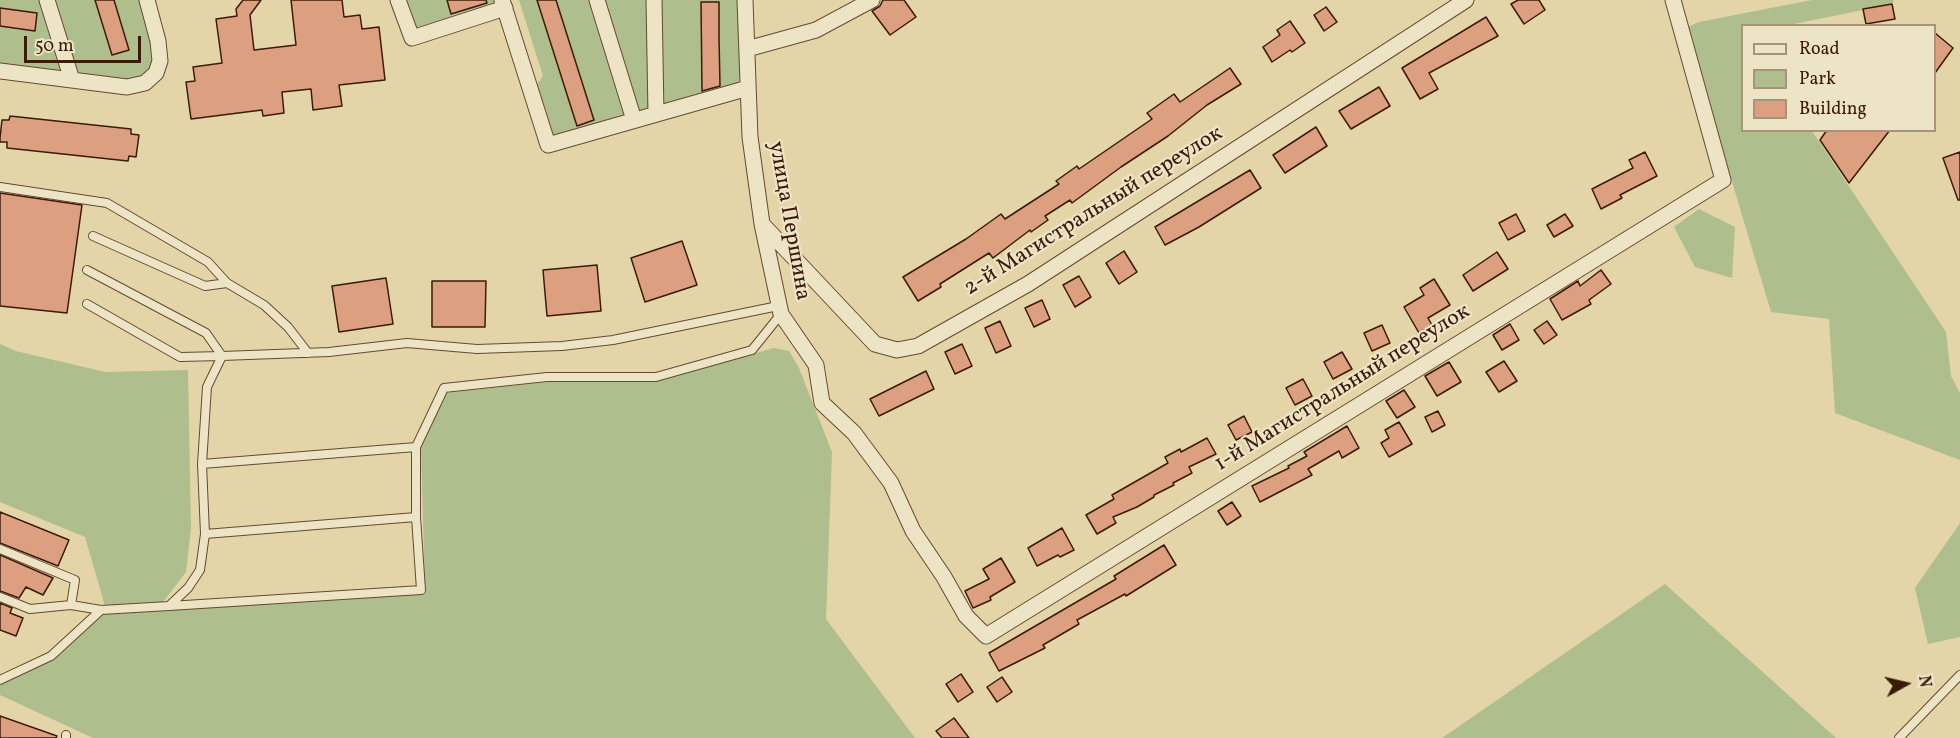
<!DOCTYPE html>
<meta charset="utf-8">
<style>
body{margin:0}
#map{position:relative;width:1960px;height:738px;overflow:hidden;background:#e4d5a8;font-family:Vollkorn,serif}
canvas{display:block}
.legend{position:absolute;left:1741px;top:24px;width:195px;height:108px;box-sizing:border-box;background:#ede4c6;border:2px solid #a6937a;margin:0;padding:8px 10px;list-style:none;font-size:18px;color:#3b1a08}
.legend li{display:flex;align-items:center;gap:12px;height:30px}
.legend b{width:30px;border:2px solid #a6937a}
.north{position:absolute;left:1876px;top:654px;width:60px;height:60px;-webkit-text-stroke:4px #ede4c6;paint-order:stroke;rotate:82deg;font-size:16px;font-weight:700;line-height:24px;text-align:center;color:#3b1a08}
.north::after{content:'';display:block;margin:auto;width:21px;height:27px;background:#3b1a08;clip-path:polygon(50% 0,100% 100%,50% 72%,0 100%)}
.scale{position:absolute;left:24px;top:36px;width:117px;height:27px;box-sizing:border-box;border:3px solid #3b1a08;border-top:0;padding-left:8px;font-size:18px;line-height:21px;white-space:nowrap;color:#3b1a08;-webkit-text-stroke:4px #ede4c6;paint-order:stroke}
</style>
<div id="map">
<canvas width="1960" height="738"></canvas>
<ul class="legend">
<li><b style="height:8px;background:#ede4c6"></b>Road</li>
<li><b style="height:16px;background:#aebe8c"></b>Park</li>
<li><b style="height:16px;background:#dca080"></b>Building</li>
</ul>
<div class="north">N</div>
<div class="scale">50 m</div>
</div>
<script>
const ctx = document.querySelector('canvas').getContext('2d');
ctx.lineJoin = 'round';
function paint(path, color) { ctx.fillStyle = color; ctx.fill(path, 'evenodd'); }
const poly = rows => new Path2D(rows.map(r => 'M' + r).join(''));
function strokePath(path, color, width, dash) { ctx.strokeStyle = color; ctx.lineWidth = width; ctx.lineCap = dash ? 'butt' : 'round'; ctx.setLineDash(dash || []); ctx.stroke(path); }
function label(font, color, halo, rows, align = 'center') {
  ctx.font = font + ' Vollkorn,serif'; ctx.lineWidth = 4.5; ctx.setLineDash([]); ctx.textBaseline = 'middle'; ctx.strokeStyle = halo; ctx.fillStyle = color; for (const [text, x, y, turn = 0] of rows) {
    ctx.save(); ctx.translate(x, y); ctx.rotate((+turn || 0) * Math.PI / 180); ctx.textAlign = isNaN(turn) ? turn : align; if (halo) ctx.strokeText(text, 0, 0); ctx.fillText(text, 0, 0); ctx.restore();
  }
}
const green = poly([
 [0,0,43,0,66,74,0,66],
 [51,0,143,0,157,61,143,81,125,82,73,75],
 [403,0,498,0,499,5,415,33],
 [519,0,593,0,629,118,552,139,535,87,543,76],
 [603,0,648,0,651,111,638,115],
 [657,0,740,0,743,86,659,109],
 [1812,0,1894,0,1892,4,1789,25,1742,26,1742,130,1812,131,1946,332,1951,376,1960,393,1960,460,1835,413,1829,319,1771,312,1686,28,1699,22],
 [1699,209,1735,227,1732,278,1695,267,1674,227],
 [0,344,16,351,105,372,188,370,191,528,186,572,163,602,105,606,85,537,0,502],
 [774,348,789,351,799,368,832,452,826,619,915,738,93,738,0,695,0,685,52,658,103,614,425,592,421,447,445,393,547,382,657,380],
 [1960,523,1960,637,1928,644,1915,588],
 [1665,584,1836,738,1442,738]
]);
const building = poly([
 [95,0,114,0,129,50,112,55,95,0],
 [243,0,261,0,250,15,254,50,296,45,291,0,342,0,344,17,360,15,362,29,379,27,385,80,339,85,342,106,313,110,311,89,282,92,284,113,263,116,262,110,191,119,186,82,195,81,193,67,222,63,216,19,237,16,236,9,243,0],
 [447,0,486,0,487,3,451,14,447,0],
 [537,0,556,0,594,120,577,126,537,0],
 [883,0,904,0,916,17,890,35,872,11,880,6,883,0],
 [1518,0,1539,0,1545,10,1524,24,1511,4,1518,0],
 [701,2,719,2,719,37,720,86,702,91,701,2],
 [1892,4,1895,19,1866,24,1863,9,1892,4],
 [1326,7,1337,22,1324,31,1314,15,1326,7],
 [0,8,37,13,35,31,0,26,0,8],
 [1486,17,1498,36,1429,73,1438,89,1420,99,1402,68,1486,17],
 [1290,21,1305,43,1292,52,1290,50,1272,62,1263,47,1280,35,1277,30,1290,21],
 [1935,33,1953,48,1935,73,1935,33],
 [1230,68,1241,84,1207,105,1168,136,1121,167,1072,203,1070,200,1045,216,1048,220,1031,232,1030,230,993,258,989,253,940,284,941,287,918,301,903,277,966,239,1001,214,1005,219,1059,184,1056,181,1077,166,1079,169,1152,119,1147,113,1174,94,1180,102,1230,68],
 [1379,87,1390,106,1351,129,1339,111,1379,87],
 [10,116,131,129,131,134,139,135,136,157,129,156,128,161,7,148,7,142,0,142,0,138,2,120,9,120,10,116],
 [1316,127,1327,146,1285,173,1273,155,1316,127],
 [1827,130,1890,130,1849,183,1820,140,1827,130],
 [1645,152,1657,176,1620,195,1622,198,1601,209,1592,189,1633,168,1629,160,1645,152],
 [1960,152,1960,200,1958,200,1943,158,1960,152],
 [1250,170,1261,188,1199,227,1165,245,1155,227,1250,170],
 [0,193,82,205,67,313,0,306,0,193],
 [1516,214,1525,231,1508,240,1499,223,1516,214],
 [1565,214,1573,226,1554,237,1547,225,1565,214],
 [682,241,697,285,645,302,631,258,682,241],
 [1124,251,1137,272,1119,284,1106,263,1124,251],
 [1497,252,1508,269,1473,291,1463,275,1497,252],
 [597,265,601,311,547,316,543,270,597,265],
 [1601,270,1611,284,1589,300,1591,304,1562,320,1550,299,1578,281,1580,286,1601,270],
 [1079,276,1091,297,1075,307,1063,285,1079,276],
 [386,278,393,324,339,332,332,286,386,278],
 [1434,279,1450,305,1428,318,1432,325,1419,333,1404,307,1424,295,1420,288,1434,279],
 [432,281,486,281,485,327,432,327,432,281],
 [1042,300,1050,319,1034,327,1025,308,1042,300],
 [1000,321,1011,346,996,353,985,328,1000,321],
 [1547,321,1557,335,1544,344,1534,330,1547,321],
 [1510,324,1519,340,1502,350,1493,335,1510,324],
 [1382,325,1390,343,1372,351,1364,333,1382,325],
 [962,344,972,366,955,374,945,352,962,344],
 [1342,352,1352,369,1333,379,1324,362,1342,352],
 [1504,361,1517,381,1499,392,1486,372,1504,361],
 [1449,362,1461,382,1437,396,1425,376,1449,362],
 [926,371,934,389,879,416,870,399,926,371],
 [1303,379,1312,396,1295,405,1286,388,1303,379],
 [1404,390,1415,407,1397,418,1386,401,1404,390],
 [1438,411,1445,425,1432,432,1425,417,1438,411],
 [1244,416,1252,432,1236,440,1228,425,1244,416],
 [1399,422,1412,444,1389,457,1381,443,1389,438,1385,430,1399,422],
 [1347,426,1359,448,1342,458,1339,451,1308,469,1312,475,1260,502,1252,486,1289,468,1288,466,1307,456,1304,452,1347,426],
 [1207,438,1216,454,1189,467,1192,473,1173,483,1174,485,1154,495,1154,497,1137,507,1113,517,1116,523,1097,534,1086,515,1114,499,1112,495,1168,463,1165,457,1180,449,1181,452,1207,438],
 [1232,502,1241,516,1227,525,1218,511,1232,502],
 [0,512,69,540,58,566,0,543,0,512],
 [1062,528,1074,550,1060,557,1058,555,1037,566,1028,548,1062,528],
 [1164,545,1176,565,1126,596,1125,594,1077,620,1079,624,1043,645,1045,648,999,671,989,653,1116,579,1114,576,1164,545],
 [0,555,53,578,43,595,26,587,19,598,0,591,0,555],
 [1001,558,1015,582,990,597,991,600,973,608,965,591,989,579,983,569,1001,558],
 [0,603,12,608,10,613,23,618,16,636,0,630,0,603],
 [961,674,973,692,958,702,946,684,961,674],
 [1002,677,1012,692,997,702,987,687,1002,677],
 [0,716,57,736,56,738,0,738,0,716],
 [954,718,969,738,942,738,936,731,954,718]
]);
const service = poly([
 [0,187,107,203,208,262,227,283,264,305,288,327,308,353],
 [93,236,205,286,227,283],
 [87,270,206,333,222,356],
 [87,304,180,357,222,356],
 [202,464,416,447],
 [205,534,416,517],
 [0,549,75,580,71,605],
 [0,597,30,609,71,605,101,610,169,606,188,588,200,570,205,534,202,464,207,387,222,356,329,352,407,343,477,349,562,346,613,340,778,306],
 [169,606,421,590,416,517,416,447,444,388,547,377,656,377,752,350,781,314],
 [0,680,51,656,101,610],
 [66,738,66,735],
 [1899,738,1960,675]
]);
const minor = poly([
 [47,0,72,80],
 [398,0,412,38,505,8],
 [502,0,548,145,748,88],
 [597,0,634,120],
 [654,0,656,114],
 [745,0,750,137,762,224,781,314,816,365,822,403,854,433,891,483,913,531,944,577,966,616,986,636,1723,180,1673,0],
 [747,49,816,30,872,0],
 [0,71,127,87,145,83,156,73,160,61,158,41,147,0],
 [763,225,875,344,897,350,918,346,1028,284,1466,0]
]);
const streetNames = [
 ["2-й Магистральный переулок",1094,212,-32],
 ["улица Першина",788,221,80],
 ["1-й Магистральный переулок",1343,389,-32]
];
paint(green, '#aebe8c');
paint(building, '#dca080');
strokePath(building, '#3b1a08', 1.5);
strokePath(service, '#654930', 10);
strokePath(minor, '#654930', 17);
strokePath(service, '#ede4c6', 8);
strokePath(minor, '#ede4c6', 15);
label('22px', '#3b1a08', '#ede4c6', streetNames);
</script>
